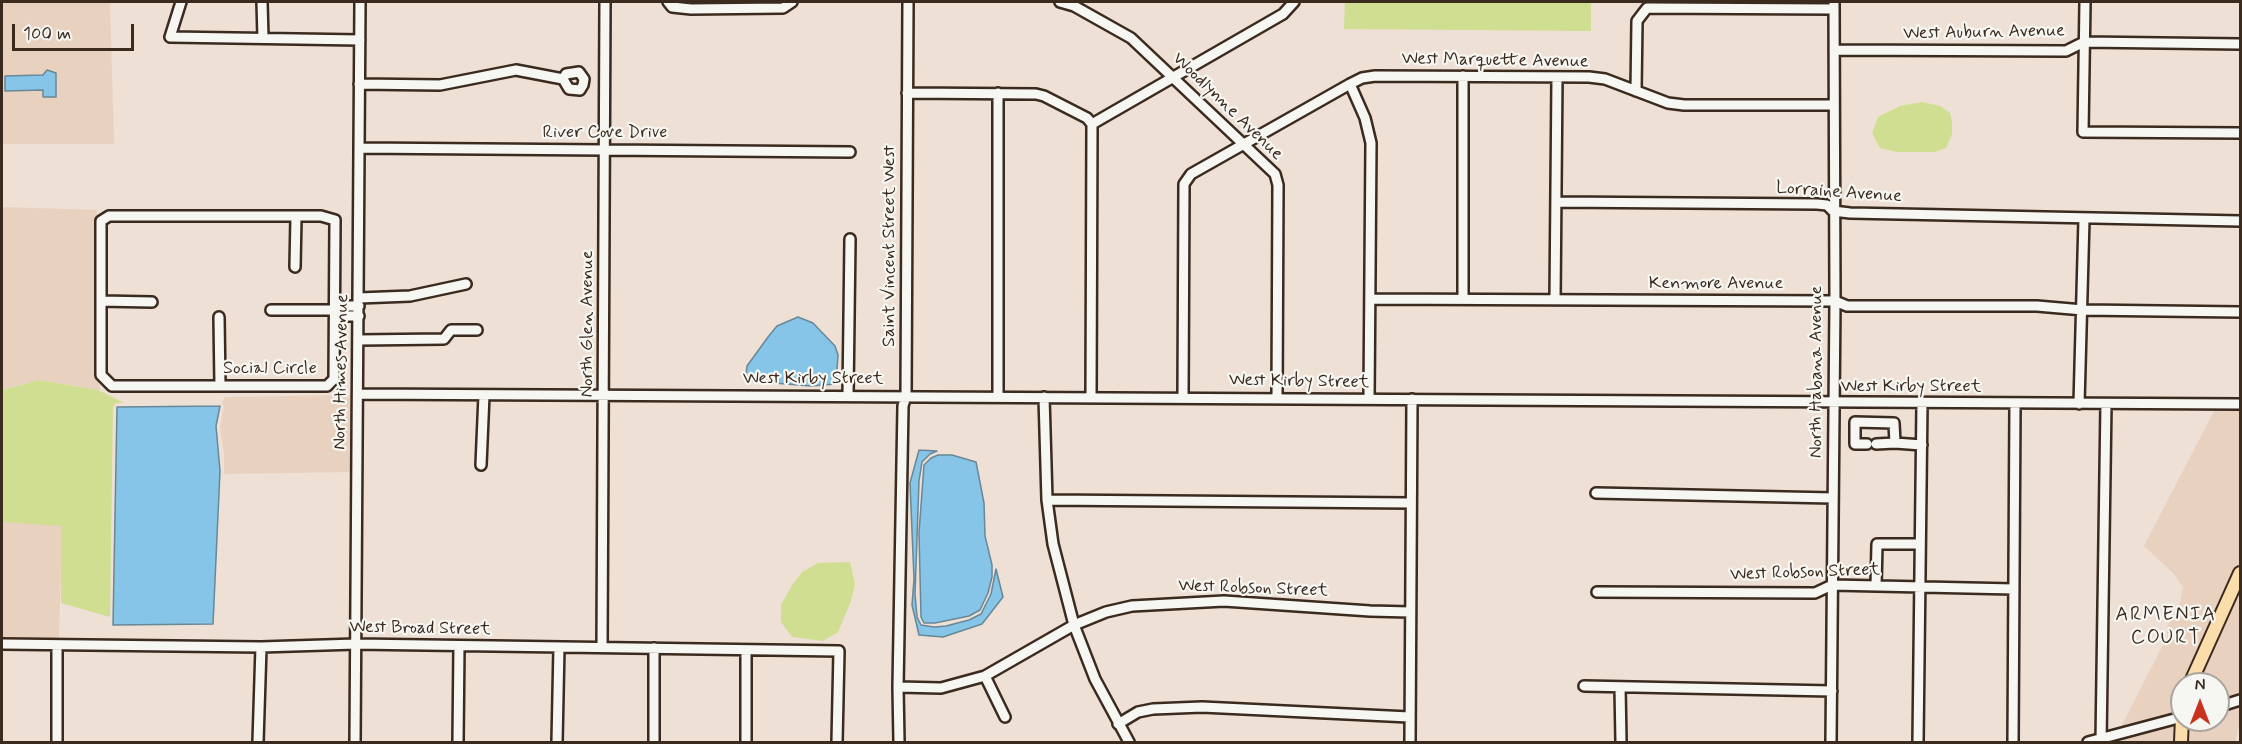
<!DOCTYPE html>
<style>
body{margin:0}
#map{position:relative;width:2242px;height:744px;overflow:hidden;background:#eee0d4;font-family:Mynerve,sans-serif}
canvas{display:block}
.frame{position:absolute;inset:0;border:3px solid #3b2a1e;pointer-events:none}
.north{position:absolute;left:2170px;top:672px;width:60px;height:60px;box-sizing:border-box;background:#f6f6f2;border:2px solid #aba49d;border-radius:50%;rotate:0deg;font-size:16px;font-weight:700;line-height:24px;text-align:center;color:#3b2a1e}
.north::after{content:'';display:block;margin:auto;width:21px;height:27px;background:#c8321e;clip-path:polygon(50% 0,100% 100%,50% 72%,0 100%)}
.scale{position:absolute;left:12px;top:24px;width:122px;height:27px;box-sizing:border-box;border:3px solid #3b2a1e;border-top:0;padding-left:8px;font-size:18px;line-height:21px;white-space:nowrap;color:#3b2a1e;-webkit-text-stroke:4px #f6f6f2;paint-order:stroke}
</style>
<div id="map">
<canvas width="2242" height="744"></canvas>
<div class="frame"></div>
<div class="north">N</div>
<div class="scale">100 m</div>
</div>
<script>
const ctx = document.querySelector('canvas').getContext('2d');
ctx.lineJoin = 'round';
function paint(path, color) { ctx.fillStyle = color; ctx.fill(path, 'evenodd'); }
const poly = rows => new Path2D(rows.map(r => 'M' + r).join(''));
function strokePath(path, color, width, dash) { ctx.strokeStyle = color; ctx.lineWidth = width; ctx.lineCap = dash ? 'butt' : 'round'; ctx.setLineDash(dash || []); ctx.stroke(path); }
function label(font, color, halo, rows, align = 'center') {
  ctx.font = font + ' Mynerve,sans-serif'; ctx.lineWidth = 4.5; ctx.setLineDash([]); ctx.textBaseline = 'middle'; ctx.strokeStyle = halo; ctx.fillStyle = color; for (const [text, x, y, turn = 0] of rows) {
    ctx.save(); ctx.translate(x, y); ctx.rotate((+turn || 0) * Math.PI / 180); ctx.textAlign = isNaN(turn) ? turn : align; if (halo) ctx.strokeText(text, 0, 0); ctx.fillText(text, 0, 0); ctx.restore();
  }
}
const built = poly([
 [2,2,110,2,114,144,2,144],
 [2,207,97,210,96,375,99,380,100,390,39,380,2,390],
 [353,395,353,472,224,474,224,454,220,427,224,407,222,402,225,397],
 [2215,409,2240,409,2240,563,2186,684,2182,684,2182,697,2178,713,2120,729,2167,637,2167,627,2180,603,2183,587,2173,573,2144,546],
 [2,522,62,525,59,641,2,639],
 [2240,582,2240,695,2218,702,2218,684,2195,684],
 [2240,705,2240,723,2235,742,2185,742,2186,721,2218,720,2218,712],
 [2177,724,2176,742,2118,742,2118,739]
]);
const green = poly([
 [1345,2,1591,2,1591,31,1344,29],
 [1922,102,1940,106,1950,113,1952,122,1952,134,1946,148,1935,152,1897,152,1880,148,1872,133,1878,117,1900,106],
 [39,380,98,390,124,403,116,403,113,407,110,617,61,603,61,526,2,522,2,390],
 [850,562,855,584,851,601,838,632,823,641,792,637,781,622,781,605,792,585,802,572,818,563]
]);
const water = poly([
 [47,70,56,73,56,97,43,97,43,90,5,91,5,76,43,75,47,70],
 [798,317,813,323,835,346,838,355,836,384,811,386,749,381,746,375,747,366,768,337,777,326,798,317],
 [220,406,216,426,220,471,213,624,113,625,117,407,220,406],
 [919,450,937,451,930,454,922,462,919,481,915,594,917,617,921,625,934,627,946,626,969,620,981,614,991,594,996,569,1003,597,982,624,943,637,919,635,912,605,914,579,910,483,919,450],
 [938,455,952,455,976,462,984,503,985,536,992,565,992,577,988,593,980,610,969,616,935,623,924,623,921,617,919,533,924,465,931,458,938,455]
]);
const minor = poly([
 [181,2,170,37,360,40],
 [262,2,263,38],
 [668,2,672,7,691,9,783,8,792,2],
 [1060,2,1074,6,1131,38,1275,174,1278,185,1277,398],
 [2085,2,2083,132,2240,133],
 [1834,50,2066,51,2084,42,2240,44],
 [359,84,440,85,516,70,563,79,566,74,579,72,584,79,583,85,580,90,569,89,563,79],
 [1350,84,1365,118,1371,143,1369,399],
 [1636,91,1637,21,1647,8,1833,9],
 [907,93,1036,94,1044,96,1087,118,1092,124,1283,14,1294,2],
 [998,93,998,397],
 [359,148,850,152],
 [1556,202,1817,204,1827,205,1833,211,1850,213,2240,221],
 [109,216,321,216,335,220,334,379,327,386,112,386,101,375,101,221,109,216],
 [295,267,296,217],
 [359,298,410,296,466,284],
 [1370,299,1835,301,1847,306,2037,306,2083,310,2240,312],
 [1463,299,1463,76],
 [1555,300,1557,77],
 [101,301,152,302],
 [271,310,335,310,342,306,359,306],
 [335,310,343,316,359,316],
 [219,317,220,386],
 [359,340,444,339,451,330,477,330],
 [358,394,2240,404],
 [848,396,850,239],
 [1044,397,1047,500,1053,544,1074,625,1095,679,1129,742],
 [1091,397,1092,124],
 [1183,397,1184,184,1191,174,1350,84,1362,78,1375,76,1589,77,1605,79,1668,103,1684,105,1833,105],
 [2079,404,2084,219],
 [1867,444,1855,444,1855,422,1894,423,1895,443,1922,445],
 [1876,444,1895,443],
 [481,465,484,395],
 [1596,493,1833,498],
 [1047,500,1411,503],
 [1876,586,1877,544,1920,544],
 [1597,592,1815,593,1832,585,2014,589],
 [2,644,261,647,356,644,839,651,837,742],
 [57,646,57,742],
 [602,647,605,2],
 [746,650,746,742],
 [985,676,1005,717],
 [1584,686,1832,691],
 [898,687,941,688,985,676,1074,625,1106,612,1132,606,1224,601,1370,611,1410,612],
 [1620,687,1621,742],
 [2218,707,2240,700],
 [1118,724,1138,712,1153,709,1202,707,1409,717],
 [258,742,261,647],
 [355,742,360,2],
 [458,742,459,646],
 [557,742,559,647],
 [654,742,654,648],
 [899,742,898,687,903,406,906,396,908,2],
 [1410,742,1412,399],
 [1831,742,1835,301,1834,2],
 [1918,742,1922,403],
 [2013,742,2015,404],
 [2088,742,2182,717],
 [2101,742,2106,404]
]);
const major = poly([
 [2190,684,2240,573],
 [2181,742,2182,717]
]);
const streetNames = [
 ["West Auburn Avenue",1984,33,-1],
 ["West Marquette Avenue",1495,61,1],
 ["Woodlynne Avenue",1227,107,44],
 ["River Cove Drive",605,133],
 ["Lorraine Avenue",1839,193,4],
 ["Saint Vincent Street West",890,246,-90],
 ["Kenmore Avenue",1716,284],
 ["North Glen Avenue",588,324,-90],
 ["Social Circle",270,369],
 ["North Himes Avenue",342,372,-89],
 ["North Habana Avenue",1817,372,-90],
 ["West Kirby Street",813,379],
 ["West Kirby Street",1299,382,1],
 ["West Kirby Street",1911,387],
 ["West Robson Street",1805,573,-2],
 ["West Robson Street",1253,589,2],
 ["West Broad Street",420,629,1]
];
const neighbourhoodNames = [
 ["ARMENIA",2166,616],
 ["COURT",2166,639]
];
paint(built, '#e9d1bf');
paint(green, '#d0de91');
paint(water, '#86c5e7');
strokePath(water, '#688797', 1.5);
strokePath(minor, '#3b2a1e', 14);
strokePath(major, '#3b2a1e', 16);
strokePath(minor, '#f6f6f2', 9);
strokePath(major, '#fbddab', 12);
label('18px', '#3b2a1e', '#f6f6f2', streetNames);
ctx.letterSpacing = '1.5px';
label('20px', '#3b2a1e', '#f6f6f2', neighbourhoodNames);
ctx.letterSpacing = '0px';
</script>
